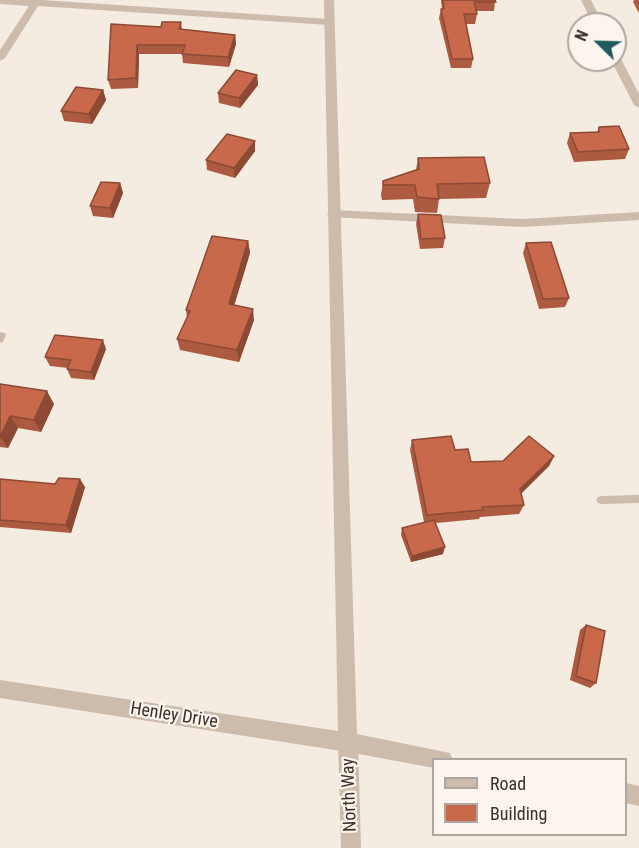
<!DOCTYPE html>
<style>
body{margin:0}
#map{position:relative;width:639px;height:848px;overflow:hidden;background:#f4ebe1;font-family:"Roboto Condensed",sans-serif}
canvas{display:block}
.legend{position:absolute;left:432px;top:758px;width:195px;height:78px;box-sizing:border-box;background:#fbf5ee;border:2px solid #aea6a0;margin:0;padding:8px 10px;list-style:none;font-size:18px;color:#3b302b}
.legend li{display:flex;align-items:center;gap:12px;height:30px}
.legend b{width:30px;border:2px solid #aea6a0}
.north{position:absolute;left:567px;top:12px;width:60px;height:60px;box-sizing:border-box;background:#fbf5ee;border:2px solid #aea6a0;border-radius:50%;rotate:293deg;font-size:16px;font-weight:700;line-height:24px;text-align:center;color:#3b302b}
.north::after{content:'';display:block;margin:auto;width:21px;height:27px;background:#1f5a5e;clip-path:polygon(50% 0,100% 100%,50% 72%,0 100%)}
</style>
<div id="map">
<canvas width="639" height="848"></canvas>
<ul class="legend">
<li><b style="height:8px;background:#cdbbac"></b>Road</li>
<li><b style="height:16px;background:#c8694b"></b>Building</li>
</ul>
<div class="north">N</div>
</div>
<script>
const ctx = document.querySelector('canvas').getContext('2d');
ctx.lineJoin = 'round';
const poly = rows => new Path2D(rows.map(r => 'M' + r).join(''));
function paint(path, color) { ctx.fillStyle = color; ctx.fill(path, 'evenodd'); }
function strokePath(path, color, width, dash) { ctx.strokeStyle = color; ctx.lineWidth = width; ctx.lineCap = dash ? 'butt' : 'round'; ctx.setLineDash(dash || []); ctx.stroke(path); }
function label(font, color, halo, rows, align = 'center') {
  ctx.font = font + ' "Roboto Condensed",sans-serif'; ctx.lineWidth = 4.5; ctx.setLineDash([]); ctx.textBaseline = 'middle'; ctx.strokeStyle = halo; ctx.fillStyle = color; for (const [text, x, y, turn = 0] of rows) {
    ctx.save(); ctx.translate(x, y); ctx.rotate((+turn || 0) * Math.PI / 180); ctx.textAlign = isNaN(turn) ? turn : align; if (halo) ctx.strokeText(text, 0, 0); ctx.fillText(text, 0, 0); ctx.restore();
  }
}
const service = poly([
 [0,332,5,333,6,335,3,342,0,343,0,332],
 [639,495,639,503,601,504,598,503,596,500,598,497,601,496,639,495]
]);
const minor = poly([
 [0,0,42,0,329,19,334,22,329,25,38,6,5,58,0,61,0,50,29,6,0,4,0,0],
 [581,0,591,0,603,24,593,24,581,0],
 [615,54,620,57,639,94,639,108,634,105,611,60,615,60,615,54],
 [333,210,522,219,639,212,639,220,522,227,329,217,327,214,333,210],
 [348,732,355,735,358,742,361,848,341,848,338,742,341,735,348,732]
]);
const tertiary = poly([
 [324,0,334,0,357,734,450,753,453,760,434,760,434,768,348,752,0,698,0,680,338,731,324,0],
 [626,783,639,786,639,806,626,803,626,783]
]);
const wall = poly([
 [441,0,495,0,494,11,476,11,477,14,475,24,466,24,473,59,471,68,451,68,439,18,441,9,442,9],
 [634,0,639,0,639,13,633,2],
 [181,22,182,29,235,35,236,44,229,67,183,63,182,54,139,54,138,88,111,89,108,80,111,24,161,27],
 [257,75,258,85,240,108,219,103,218,93],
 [103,90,106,100,92,124,64,121,61,111],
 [599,127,629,149,625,159,574,162,567,143,570,133,597,132],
 [255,141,255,151,235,178,207,170,206,160],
 [418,158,490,183,486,198,439,199,437,213,415,212,413,199,382,200,381,195,383,181,416,170],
 [120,183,123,193,113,218,93,216,90,206],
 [418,214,445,238,443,248,420,249,416,224],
 [248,241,250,253,234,305,254,320,239,362,180,350,177,339,187,317,186,310],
 [526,243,569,298,565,307,539,309,523,253],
 [106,349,94,380,71,378,67,369,68,368,50,366,45,357],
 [0,384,54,404,41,432,18,428,8,448,0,447],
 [412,440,455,450,471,462,503,461,554,456,549,466,521,493,524,505,519,514,480,517,479,519,436,523,443,554,411,562,401,535,402,528,424,522,410,450],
 [0,479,85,487,71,533,0,527],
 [586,625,596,683,590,688,570,680,580,630]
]);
const shadedWall = poly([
 [235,35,236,44,229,67,228,57],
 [137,45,139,54,138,88,136,78],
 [257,75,258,85,240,108,239,98],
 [103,90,106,100,92,124,89,114],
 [255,141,255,151,235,178,234,168],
 [120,183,123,193,113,218,110,208],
 [248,241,250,253,231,316,229,304],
 [253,309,254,320,239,362,237,350],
 [103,340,106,349,94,380,91,372],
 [47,391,54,404,41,432,34,420],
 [10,416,18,428,8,448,0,437],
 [554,456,549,466,516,499,520,489],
 [80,479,85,487,71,533,66,525],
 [445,547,443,554,411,562,412,556]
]);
const building = poly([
 [443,0,495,0,496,2,474,2,477,14,464,14,473,59,452,59,441,9,444,9,443,0],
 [162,22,181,22,179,29,235,35,228,57,182,54,185,45,137,45,136,78,108,80,111,24,161,27,162,22],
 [236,70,257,75,239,98,218,93,236,70],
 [76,87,103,90,89,114,61,111,76,87],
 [619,126,629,149,578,152,570,133,599,132,599,127,619,126],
 [227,134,255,141,234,168,206,160,227,134],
 [484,157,490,183,437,184,439,199,417,197,415,185,383,185,383,181,419,169,418,158,484,157],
 [101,182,120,183,110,208,90,206,101,182],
 [418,214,441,215,445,238,421,239,418,214],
 [212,236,248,241,229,304,253,309,237,350,177,339,190,311,186,310,212,236],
 [551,242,569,298,543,299,526,243,551,242],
 [55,335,103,340,91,372,67,369,71,360,45,357,55,335],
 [0,384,47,391,34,420,10,416,0,437,0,384],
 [451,436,455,450,468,449,471,462,503,461,529,436,554,456,520,489,524,505,482,507,483,510,427,515,412,440,451,436],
 [59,478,80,479,66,525,0,520,0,479,55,484,59,478],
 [434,520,445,547,412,556,402,528,434,520],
 [586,625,605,631,596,683,576,676,586,625]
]);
const nearStreetnames = [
 ["Henley Drive",174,716,9],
 ["North Way",350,795,-92]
];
paint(service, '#cdbbac');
paint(minor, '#cdbbac');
paint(tertiary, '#cdbbac');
paint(wall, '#ac5a40');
paint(shadedWall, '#8c4a34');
paint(building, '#c8694b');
strokePath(building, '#8c4a34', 1.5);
label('18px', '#3b302b', '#fbf5ee', nearStreetnames);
</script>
